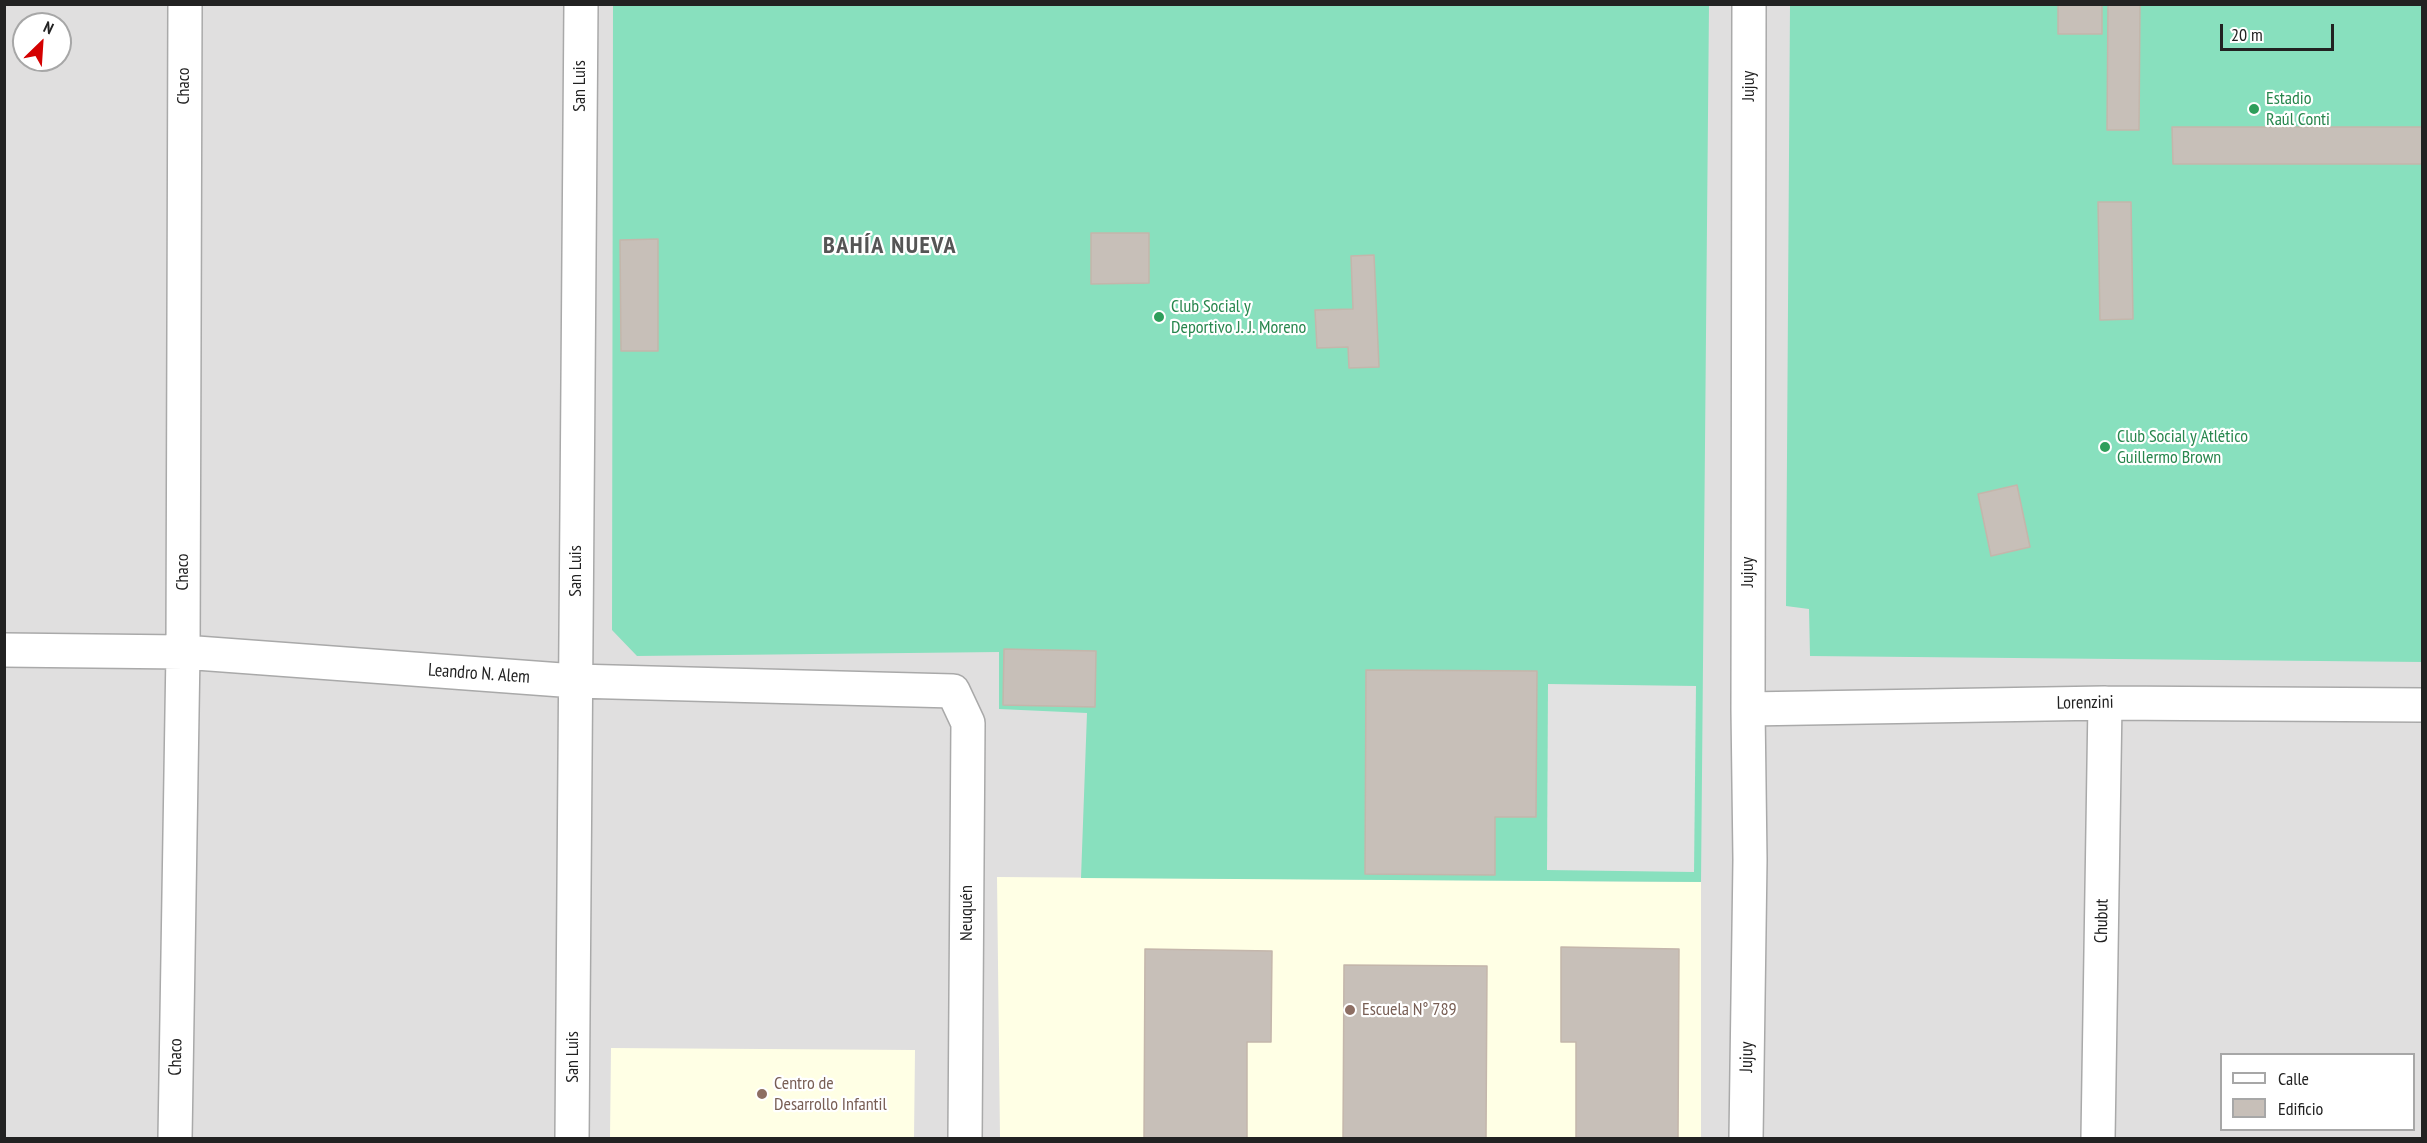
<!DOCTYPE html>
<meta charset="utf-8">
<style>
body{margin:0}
#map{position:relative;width:2427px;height:1143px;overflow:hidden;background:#f2efe9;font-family:"PT Sans Narrow",sans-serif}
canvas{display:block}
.frame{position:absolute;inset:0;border:6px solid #222;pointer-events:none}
.legend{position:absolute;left:2220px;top:1053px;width:195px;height:78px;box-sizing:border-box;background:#fff;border:2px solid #a7a7a7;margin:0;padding:8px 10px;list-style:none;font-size:18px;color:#222}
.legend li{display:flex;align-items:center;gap:12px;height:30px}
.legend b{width:30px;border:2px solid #a7a7a7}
.north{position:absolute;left:12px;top:12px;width:60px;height:60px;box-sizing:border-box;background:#fff;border:2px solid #a7a7a7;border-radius:50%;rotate:25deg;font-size:16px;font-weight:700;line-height:24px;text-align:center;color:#222}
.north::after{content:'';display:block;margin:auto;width:21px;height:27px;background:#d40000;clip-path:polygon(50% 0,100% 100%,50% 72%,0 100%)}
.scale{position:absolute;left:2220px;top:24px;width:114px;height:27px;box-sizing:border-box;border:3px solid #222;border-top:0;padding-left:8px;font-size:18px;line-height:21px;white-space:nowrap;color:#222;-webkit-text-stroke:4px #fff;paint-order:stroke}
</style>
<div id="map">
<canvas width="2427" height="1143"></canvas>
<div class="frame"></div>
<ul class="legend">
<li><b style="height:8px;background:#fff"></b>Calle</li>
<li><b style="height:16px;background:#c7bfb8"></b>Edificio</li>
</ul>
<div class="north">N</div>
<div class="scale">20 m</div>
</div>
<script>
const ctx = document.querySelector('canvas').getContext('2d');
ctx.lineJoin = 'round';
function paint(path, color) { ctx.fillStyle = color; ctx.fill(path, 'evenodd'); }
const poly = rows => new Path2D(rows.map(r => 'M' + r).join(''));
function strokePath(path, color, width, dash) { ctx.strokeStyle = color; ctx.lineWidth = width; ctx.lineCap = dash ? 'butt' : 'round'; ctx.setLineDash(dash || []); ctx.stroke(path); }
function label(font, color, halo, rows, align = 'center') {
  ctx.font = font + ' "PT Sans Narrow",sans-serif'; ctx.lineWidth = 4.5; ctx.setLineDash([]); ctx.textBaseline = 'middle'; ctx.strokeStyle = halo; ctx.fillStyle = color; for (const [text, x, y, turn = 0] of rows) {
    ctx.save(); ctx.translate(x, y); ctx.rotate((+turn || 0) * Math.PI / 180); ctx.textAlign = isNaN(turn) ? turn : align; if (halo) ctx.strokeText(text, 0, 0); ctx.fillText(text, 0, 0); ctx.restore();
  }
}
const residential = poly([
 [5,5,2422,5,2422,1138,5,1138],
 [24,24,60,24,60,60,24,60],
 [2222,1054,2414,1054,2414,1130,2222,1130]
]);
const education = poly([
 [997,877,1701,882,1701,1138,1000,1138],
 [611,1048,915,1050,914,1138,610,1138]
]);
const pitch = poly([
 [613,5,1709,5,1701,882,1081,878,1087,713,999,709,999,652,637,656,612,630],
 [1790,5,2422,5,2422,662,1810,656,1809,609,1786,606]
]);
const parking = poly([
 [1548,684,1696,686,1694,872,1547,870]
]);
const building = poly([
 [2058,4,2102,4,2102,34,2058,34,2058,4],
 [2108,4,2140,4,2139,130,2107,130,2108,4],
 [2172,127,2422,127,2422,164,2173,164,2172,127],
 [2098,202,2131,202,2133,319,2100,320,2098,202],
 [1091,233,1149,233,1149,283,1091,284,1091,233],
 [658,239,658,351,621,351,620,240,658,239],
 [1374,255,1379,367,1349,368,1348,347,1317,348,1315,310,1353,309,1351,256,1374,255],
 [2017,485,2030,547,1991,556,1978,494,2017,485],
 [1004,649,1096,651,1095,707,1003,705,1004,649],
 [1366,670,1537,671,1536,817,1495,817,1495,875,1365,874,1366,670],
 [1561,947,1679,949,1678,1138,1576,1138,1576,1042,1561,1042,1561,947],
 [1145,949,1272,951,1271,1042,1247,1042,1247,1138,1144,1138,1145,949],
 [1344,965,1487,966,1486,1138,1343,1138,1344,965]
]);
const minor = poly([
 [4,650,183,652,575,681,953,691,968,723,965,1138],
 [1748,709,2105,703,2422,705],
 [175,1138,183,652,185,4],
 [572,1138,581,4],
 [1746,1138,1750,860,1748,709,1749,4],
 [2098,1138,2105,703]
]);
const markers = [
 [2254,109,6,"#2e9e5b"],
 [1159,317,6,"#2e9e5b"],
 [2105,447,6,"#2e9e5b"],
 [1350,1010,6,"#8d6e63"],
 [762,1094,6,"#8d6e63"]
];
const streetNames = [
 ["Chaco",184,86,-90],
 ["San Luis",580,86,-90],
 ["Jujuy",1749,86,-90],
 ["San Luis",576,571,-90],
 ["Chaco",183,572,-90],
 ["Jujuy",1748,572,-90],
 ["Leandro N. Alem",479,674,4],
 ["Lorenzini",2085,703,-1],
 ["Neuquén",967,913,-90],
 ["Chubut",2102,921,-89],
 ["Chaco",176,1057,-89],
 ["San Luis",573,1057,-90],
 ["Jujuy",1747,1057,-89]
];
const leisureNames = [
 ["Estadio",2266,99],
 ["Raúl Conti",2266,120],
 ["Club Social y",1171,307],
 ["Deportivo J. J. Moreno",1171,328],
 ["Club Social y Atlético",2117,437],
 ["Guillermo Brown",2117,458]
];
const educationNames = [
 ["Escuela N° 789",1362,1010],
 ["Centro de",774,1084],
 ["Desarrollo Infantil",774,1105]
];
const districtNames = [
 ["BAHÍA NUEVA",890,246]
];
paint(residential, '#e0dfdf');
paint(education, '#ffffe5');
paint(pitch, '#88e0be');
paint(parking, '#e2e2e2');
paint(building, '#c7bfb8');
strokePath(building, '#c4b6ab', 1.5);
strokePath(minor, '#a9a9a9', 36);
strokePath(minor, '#fff', 33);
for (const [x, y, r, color] of markers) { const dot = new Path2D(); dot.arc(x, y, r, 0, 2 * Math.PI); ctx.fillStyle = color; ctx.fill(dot); strokePath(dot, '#fff', 2); }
label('18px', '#222', '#fff', streetNames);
label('18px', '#27864d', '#fff', leisureNames, 'left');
label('18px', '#785e54', '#fff', educationNames, 'left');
ctx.letterSpacing = '1.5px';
label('bold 24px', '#555', '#fff', districtNames);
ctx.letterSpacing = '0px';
</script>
